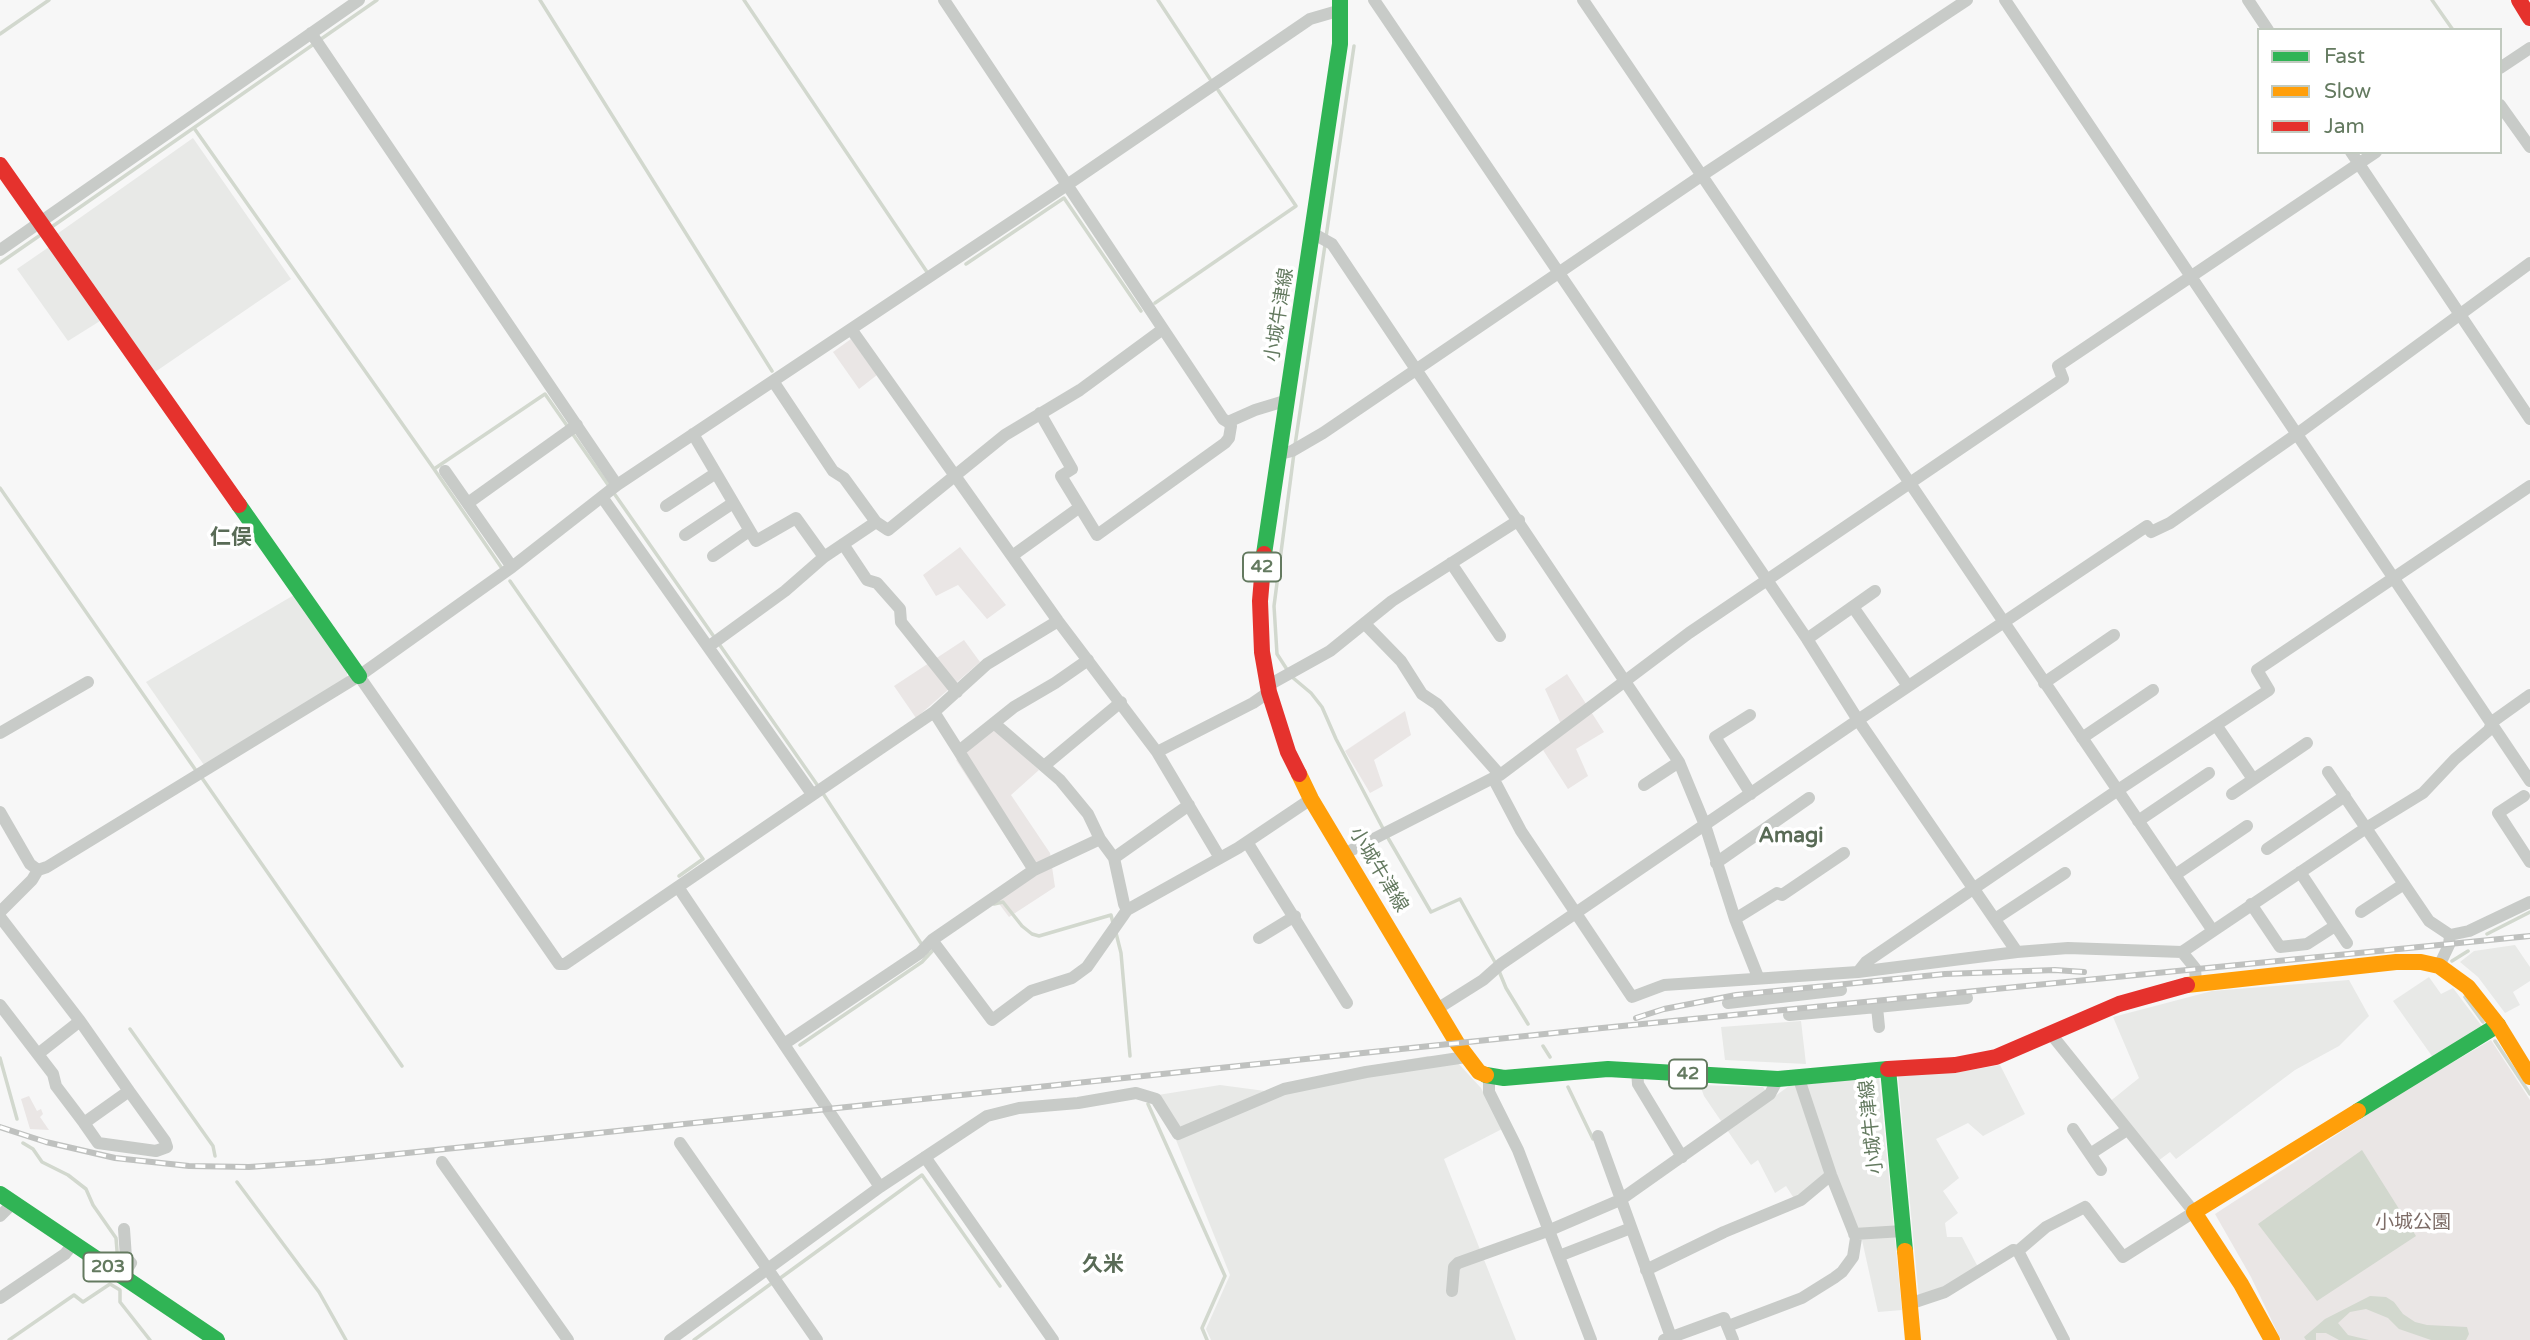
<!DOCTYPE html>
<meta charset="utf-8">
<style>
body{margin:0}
#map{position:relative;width:2530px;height:1340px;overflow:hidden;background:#f7f7f7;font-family:"Varela Round",sans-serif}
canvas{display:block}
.legend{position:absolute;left:2257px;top:28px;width:245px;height:126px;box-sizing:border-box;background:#fff;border:2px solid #c1cabf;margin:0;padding:9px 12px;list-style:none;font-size:21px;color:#647a60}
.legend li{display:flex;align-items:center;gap:14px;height:35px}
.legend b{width:35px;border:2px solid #c1cabf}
</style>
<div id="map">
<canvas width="2530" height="1340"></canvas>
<ul class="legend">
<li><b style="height:9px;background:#30b455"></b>Fast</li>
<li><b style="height:9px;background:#ff9f0a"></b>Slow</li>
<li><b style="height:9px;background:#e5322d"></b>Jam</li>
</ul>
</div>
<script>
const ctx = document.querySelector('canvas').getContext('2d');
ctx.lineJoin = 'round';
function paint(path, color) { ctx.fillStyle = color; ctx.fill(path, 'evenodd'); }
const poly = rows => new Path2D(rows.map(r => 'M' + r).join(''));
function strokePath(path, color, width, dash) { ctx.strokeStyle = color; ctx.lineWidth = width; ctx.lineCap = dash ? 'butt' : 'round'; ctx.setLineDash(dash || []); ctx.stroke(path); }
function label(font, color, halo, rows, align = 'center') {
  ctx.font = font + ' "Varela Round","Noto Sans JP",sans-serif'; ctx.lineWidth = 7; ctx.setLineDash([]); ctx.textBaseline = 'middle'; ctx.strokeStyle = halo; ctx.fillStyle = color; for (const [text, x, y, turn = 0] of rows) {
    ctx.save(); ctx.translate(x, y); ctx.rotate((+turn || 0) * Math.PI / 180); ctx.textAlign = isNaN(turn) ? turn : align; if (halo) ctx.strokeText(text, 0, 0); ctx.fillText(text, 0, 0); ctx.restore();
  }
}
const built = poly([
 [193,138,291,279,155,372,57,234],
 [49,247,100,321,68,341,17,269],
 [294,595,347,670,347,678,204,765,146,682],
 [2515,945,2530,967,2530,981,2513,992,2520,1005,2505,1013,2478,977,2460,962,2474,951],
 [2429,977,2441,994,2453,988,2484,1029,2434,1059,2393,1001],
 [2349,980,2369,1016,2339,1046,2295,1070,2176,1159,2170,1152,2158,1161,2108,1103,2139,1078,2113,1017,2212,991],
 [1801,1021,1806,1064,1725,1060,1721,1027],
 [1428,1056,1457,1062,1481,1088,1502,1129,1444,1159,1516,1340,1211,1340,1206,1329,1230,1275,1158,1095,1220,1085,1265,1091,1331,1073],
 [2000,1065,2025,1114,1983,1136,1968,1123,1936,1139,1959,1178,1943,1191,1958,1213,1945,1223,1947,1237,1962,1237,1978,1267,1945,1288,1919,1299,1898,1076,1960,1072],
 [1879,1077,1902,1310,1878,1312,1862,1240,1826,1175,1795,1200,1786,1186,1775,1193,1758,1160,1751,1165,1704,1096,1700,1085,1763,1087,1771,1099,1789,1086]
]);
const green = poly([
 [851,339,877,375,859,389,833,352],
 [960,547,1006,605,987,619,958,585,936,596,923,575],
 [964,640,980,662,916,718,894,686],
 [1567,674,1604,732,1576,749,1588,776,1568,789,1543,750,1564,731,1545,689],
 [1405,711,1411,735,1374,760,1383,786,1370,793,1345,751],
 [995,729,1039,770,1011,795,1050,853,1055,887,1009,917,991,893,1026,868,956,760],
 [2491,1040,2530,1100,2530,1340,2281,1340,2251,1277,2215,1214,2402,1092],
 [29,1096,37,1111,41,1109,43,1114,40,1117,49,1130,30,1129,21,1099]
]);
const water = poly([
 [2362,1150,2416,1236,2317,1301,2258,1224],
 [2370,1296,2386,1297,2394,1302,2403,1314,2415,1322,2427,1325,2467,1327,2469,1334,2466,1340,2431,1340,2399,1329,2388,1318,2366,1309,2350,1312,2338,1323,2348,1335,2369,1340,2339,1340,2326,1333,2316,1333,2316,1340,2306,1340,2304,1337,2325,1319]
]);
const stream = poly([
 [540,0,772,371],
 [744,0,927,272],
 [1158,0,1210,79],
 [2432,0,2453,30],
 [0,34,49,0],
 [194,128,434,469,545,394,568,427],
 [53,226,377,0],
 [1326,237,1354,46],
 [0,263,39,236],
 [966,264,1064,198,1141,311],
 [1155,303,1296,206,1218,90],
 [572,433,818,786],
 [1295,445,1325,245],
 [434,469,501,567],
 [0,488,197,772],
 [510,581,703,859,679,876],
 [1288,671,1277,654,1274,606,1294,453],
 [1292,677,1311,693,1322,707,1336,739,1388,838,1431,912,1460,899,1496,964],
 [202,778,402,1066],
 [822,792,928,954],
 [994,904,1003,902,1022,926,1032,934,1039,936,1111,915,1113,923],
 [1116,933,1121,953,1130,1056],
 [2487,934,2530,912],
 [2452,961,2468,951],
 [1499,971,1506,988,1528,1024],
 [2465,997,2483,1022],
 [130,1029,213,1146,215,1156],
 [2495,1041,2530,1094],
 [800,1045,922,962,935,948],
 [1543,1046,1550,1057],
 [0,1058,17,1119],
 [1568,1087,1593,1139],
 [1148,1104,1225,1276,1202,1328,1207,1340],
 [23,1143,33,1149,42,1162,68,1175,86,1189,93,1205,116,1238,118,1263],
 [237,1182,319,1292,346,1340],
 [779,1279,922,1175,1000,1286],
 [9,1340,74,1295,83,1302,110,1284,120,1290,120,1302,150,1340],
 [694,1340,772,1283]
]);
const street = poly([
 [944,0,1223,419,1228,422,1255,410,1288,400],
 [1374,0,1807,639,1858,720,2017,952],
 [2005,0,2530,781],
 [2248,0,2268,30],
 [311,33,617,485],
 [2500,68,2530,48],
 [2500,105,2530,147],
 [2351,152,2530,419],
 [1314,234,1332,244,1679,762,1705,825,1735,919,1758,977],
 [0,250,359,0],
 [851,329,1058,621,1157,752,1253,703,1269,692],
 [773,381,833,471,844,478,876,522,888,530,1005,435,1080,390,1163,329],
 [1040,413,1072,469,1061,476,1097,535,1225,443,1229,438,1231,426,1228,422],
 [693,434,756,541,796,518,824,557,876,522],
 [1280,454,1292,451,1323,433,1701,176,1967,0],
 [445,471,512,567],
 [602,497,812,794],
 [468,503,577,425],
 [666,506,716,473],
 [685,535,733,503],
 [843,544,867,580,877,583,900,609,901,622,957,692],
 [713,556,749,531],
 [1012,556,1080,507],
 [1451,563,1500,636],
 [1853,607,1908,686],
 [1365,624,1401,661,1422,694,1437,704,1500,775,1493,778,1521,831,1632,997,1664,985,1858,972,2017,952,2068,948,2182,952,2213,931,1583,0],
 [1807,639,1875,591],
 [708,647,785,591,824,557],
 [359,676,559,964,565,964,934,712,987,664,1058,621],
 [2044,683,2114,635],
 [1267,686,1330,651,1392,601,1519,520],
 [1750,715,1715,737,1751,794],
 [995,724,1060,780,1088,814,1100,839,1114,858,1124,904,1127,910],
 [2216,725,2253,779],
 [0,733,88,682],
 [2082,738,2153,690],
 [959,751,1014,707,1055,683,1088,660],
 [1157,752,1220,858],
 [1044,766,1121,702],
 [2328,772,2366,828,2423,793,2455,759,2489,730,2492,722,2530,695],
 [1500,775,1689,633,2063,379,2058,366,2376,152],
 [1644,785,1679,762],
 [2232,794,2307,743],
 [2524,796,2498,813,2530,862],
 [0,812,30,864,38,870],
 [2138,821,2209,773],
 [1247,842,1347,1003],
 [2267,849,2345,796],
 [1344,854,1493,778],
 [1114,858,1189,805],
 [1716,863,1809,798],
 [1034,870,1100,839],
 [2300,872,2347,943],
 [2175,875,2247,826],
 [678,887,880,1187],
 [2251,904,2280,947,2307,944,2335,926],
 [0,912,32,880,38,870,47,867,359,676,512,567,617,485,1067,185,1310,19,1341,10],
 [2361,912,2404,884],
 [0,917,80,1021,129,1091,84,1123,56,1086,53,1074,0,1005],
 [1735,919,1777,893,1782,895,1844,853],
 [1995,919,2065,873],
 [2213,931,2366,828,2429,921,2450,935],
 [1259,938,1295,916],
 [932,940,992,1020,1031,991,1072,978,1087,967,1127,910,1238,848,1311,799],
 [2182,952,2195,968,2196,983],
 [2439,966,2449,945,2450,935,2469,931,2530,902],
 [1858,972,1866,962,2118,790,2269,690,2257,670,2530,486],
 [1728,1003,1841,990],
 [1877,1007,1967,998],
 [1437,1009,1483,980,1501,964,1858,720,2147,526,2151,532,2170,523,2297,434,2530,263],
 [1789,1015,1877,1007,1879,1027],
 [784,1044,920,953,932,940,1034,870,934,712],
 [38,1054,80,1021],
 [1637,1070,1638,1084,1682,1157],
 [1489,1076,1489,1092,1518,1150,1591,1340],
 [84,1123,98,1143,156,1151,167,1147,165,1141,129,1091],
 [2073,1129,2101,1170],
 [1598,1136,1671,1337],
 [680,1143,817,1340],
 [2090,1154,2127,1130],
 [925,1157,1053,1340],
 [442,1162,568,1340],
 [0,1216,13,1203],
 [1854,1234,1903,1231],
 [2018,1251,2064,1340],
 [1559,1256,1631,1228],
 [1646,1270,1724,1232,1801,1200,1831,1175],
 [122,1277,131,1263,126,1258,124,1229],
 [1452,1291,1454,1267,1458,1263,1550,1230,1620,1200,1770,1094,1778,1079],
 [0,1298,65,1254,73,1244],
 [1909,1304,1945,1292,2013,1250,2018,1251,2046,1227,2085,1207,2123,1257,2194,1212,2051,1034],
 [1728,1326,1802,1298,1834,1278,1842,1272,1853,1257,1856,1238,1831,1175,1799,1079],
 [670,1340,880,1187,987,1116,1019,1108,1078,1103,1136,1093,1156,1099,1178,1134,1284,1089,1366,1072,1466,1057],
 [1664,1340,1724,1318,1733,1340]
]);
const fast = poly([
 [239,505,359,676],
 [1264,554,1340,44,1340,0],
 [1486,1075,1504,1078,1608,1069,1778,1079,1888,1069,1905,1251],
 [2358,1111,2498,1025],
 [0,1194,217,1340]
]);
const slow = poly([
 [1299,774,1311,799,1457,1043,1479,1072,1486,1075],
 [2187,985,2396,962,2421,962,2439,966,2468,987,2498,1025,2530,1077],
 [1905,1251,1913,1340],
 [2272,1340,2241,1284,2194,1212,2358,1111]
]);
const jam = poly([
 [2519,0,2530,18],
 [0,165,239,505],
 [1264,554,1260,601,1262,652,1269,692,1288,752,1299,774],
 [1888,1069,1955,1065,1996,1057,2119,1004,2187,985]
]);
const rail = poly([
 [1636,1018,1664,1009,1736,995,1945,974,2055,970,2084,972],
 [0,1127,46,1142,115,1158,189,1166,249,1167,321,1162,1602,1028,2530,936]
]);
const shields = [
 [1262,567,38],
 [1688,1074,38],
 [108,1267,49]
];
const shieldNames = [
 ["42",1262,567],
 ["42",1688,1074],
 ["203",108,1267]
];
const streetNames = [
 ["小城牛津線",1280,315,-81],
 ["小城牛津線",1378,870,59],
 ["小城牛津線",1872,1127,-96]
];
const parkNames = [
 ["小城公園",2413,1223]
];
const neighbourhoodNames = [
 ["仁俣",231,538],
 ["Amagi",1791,836],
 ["久米",1103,1265]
];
paint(built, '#e8e9e7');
paint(green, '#eae6e5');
paint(water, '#d2d8ce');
strokePath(stream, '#d2d8ce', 3.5);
strokePath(street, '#c8cbc8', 12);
strokePath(fast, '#30b455', 16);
strokePath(slow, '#ff9f0a', 16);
strokePath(jam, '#e5322d', 16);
strokePath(rail, '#bfc1bf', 6);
strokePath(rail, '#fff', 3.5, [10]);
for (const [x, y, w] of shields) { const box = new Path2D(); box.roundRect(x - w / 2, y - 14.5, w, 29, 5); ctx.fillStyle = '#fff'; ctx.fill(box); strokePath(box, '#647a60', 2); }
label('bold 18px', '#647a60', null, shieldNames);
label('19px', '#647a60', '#fff', streetNames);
label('19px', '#7d6c67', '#fff', parkNames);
label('bold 21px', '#596b56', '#fff', neighbourhoodNames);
</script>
